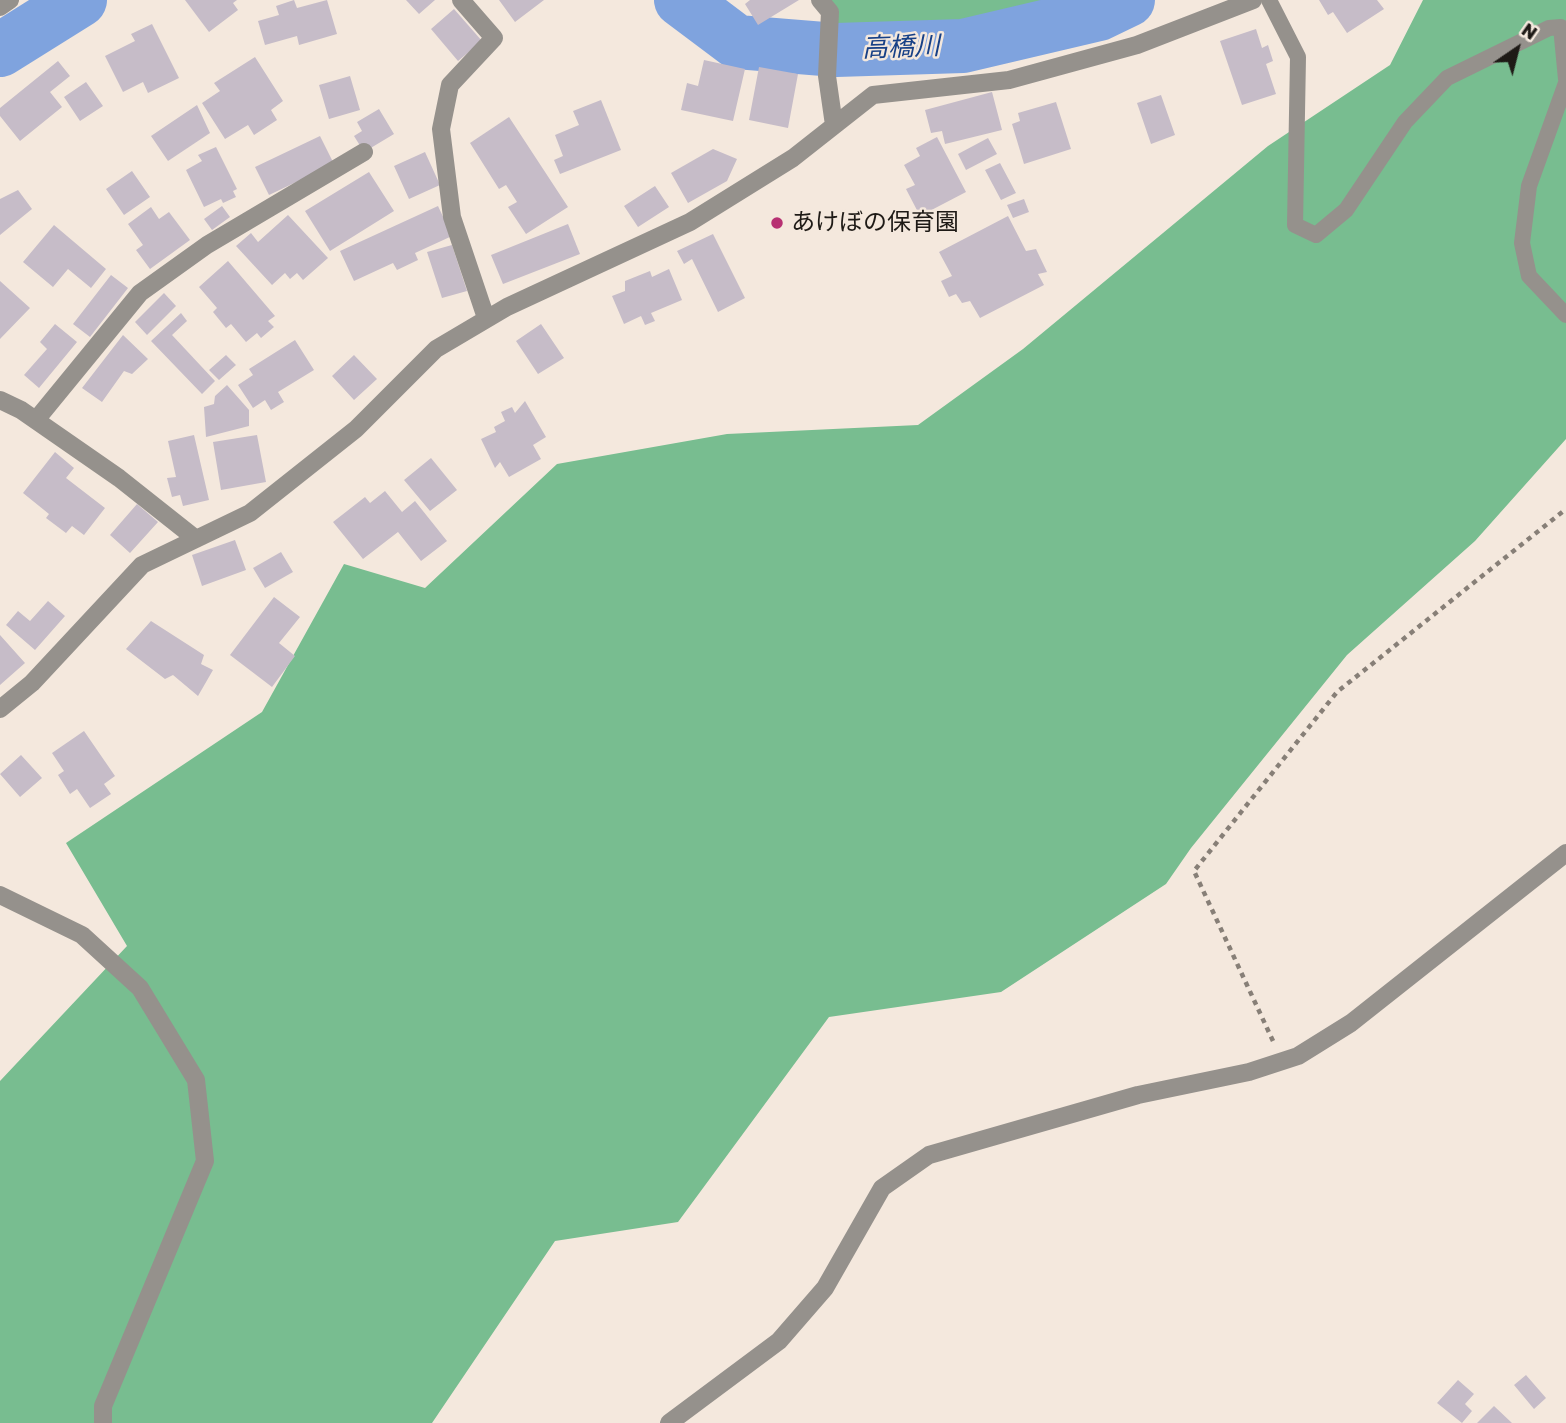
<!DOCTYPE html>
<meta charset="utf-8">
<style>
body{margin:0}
#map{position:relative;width:1566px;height:1423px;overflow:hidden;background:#f4e8dd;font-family:Rubik,sans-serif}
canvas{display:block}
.north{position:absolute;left:1482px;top:14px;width:70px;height:70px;-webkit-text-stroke:5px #f4e8dd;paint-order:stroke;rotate:35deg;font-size:19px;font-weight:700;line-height:28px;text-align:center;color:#1e1a16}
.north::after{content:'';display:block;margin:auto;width:24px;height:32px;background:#1e1a16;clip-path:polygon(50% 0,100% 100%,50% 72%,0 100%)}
</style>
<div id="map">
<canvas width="1566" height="1423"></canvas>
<div class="north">N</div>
</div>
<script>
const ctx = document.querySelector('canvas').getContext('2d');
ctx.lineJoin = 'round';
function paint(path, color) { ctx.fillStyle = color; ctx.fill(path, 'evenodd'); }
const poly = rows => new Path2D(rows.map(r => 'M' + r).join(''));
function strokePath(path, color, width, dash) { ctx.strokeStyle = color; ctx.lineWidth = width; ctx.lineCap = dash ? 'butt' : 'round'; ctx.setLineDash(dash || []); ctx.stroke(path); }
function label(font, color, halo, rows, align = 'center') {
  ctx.font = font + ' Rubik,"Noto Sans JP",sans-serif'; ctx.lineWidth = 5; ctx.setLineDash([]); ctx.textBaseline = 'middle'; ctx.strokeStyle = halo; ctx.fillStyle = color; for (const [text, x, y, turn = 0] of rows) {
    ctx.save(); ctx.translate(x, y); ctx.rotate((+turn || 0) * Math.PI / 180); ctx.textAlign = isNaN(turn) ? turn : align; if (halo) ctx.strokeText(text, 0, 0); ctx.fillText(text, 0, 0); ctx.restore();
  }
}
const forest = poly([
 [820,0,1153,0,1003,52,866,73,845,50],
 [1423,0,1566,0,1566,439,1475,541,1347,655,1191,848,1166,884,1001,992,829,1017,678,1222,555,1241,432,1423,0,1423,0,1081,127,946,66,843,262,712,344,564,425,588,557,464,727,434,918,425,1023,349,1268,146,1390,65]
]);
const river = poly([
 [681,0,737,42,836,50,963,46,1099,14,1128,0],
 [0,50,80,0]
]);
const building = poly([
 [185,0,237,0,233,3,238,10,209,32],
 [294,0,297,8,327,0,337,34,299,45,297,36,265,45,258,21,279,15,276,6],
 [406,0,435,0,419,14],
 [499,0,544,0,515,22],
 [750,0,799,0,758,25,745,4],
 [1319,0,1377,0,1384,9,1347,33,1333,12,1328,15],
 [454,9,482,41,458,61,431,29],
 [152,24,179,78,148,93,143,82,123,92,105,56,135,41,131,34],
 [1256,29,1262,48,1268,45,1273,61,1266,64,1276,94,1242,105,1220,41],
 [255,57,283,101,271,110,277,120,254,135,248,125,225,139,202,103,220,91,214,83],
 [704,60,745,69,733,121,681,110,687,83,698,86],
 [58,61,70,76,50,92,62,107,20,141,0,116,0,108],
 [759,67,798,74,788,128,749,120],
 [350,76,360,110,329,119,319,85],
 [86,82,103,106,80,121,64,97],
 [992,92,1002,130,945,144,942,131,931,133,925,110],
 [1161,95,1175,135,1151,144,1137,103],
 [601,100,621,150,560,174,554,160,563,156,555,135,579,125,573,111],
 [1056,102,1071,149,1024,164,1012,124,1020,121,1018,113],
 [197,105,210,133,168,161,151,136],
 [379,109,394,134,364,152,354,136,362,131,357,122],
 [509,117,568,207,526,234,508,207,517,202,506,185,499,189,470,143],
 [320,136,334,164,269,195,255,167],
 [937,137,966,192,920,216,906,189,915,185,904,165,920,156,916,148],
 [988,138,997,154,966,170,958,154],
 [216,147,237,189,233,191,236,197,223,203,221,199,204,207,186,170,202,161,198,155],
 [713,149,737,159,727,181,688,203,671,173],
 [425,152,440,185,409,199,394,166],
 [1000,163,1016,193,1001,200,985,170],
 [132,171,150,197,124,215,106,189],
 [369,172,394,211,330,251,305,211],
 [655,186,669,207,638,227,624,206],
 [18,190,32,209,0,235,0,199],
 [1024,199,1029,212,1013,218,1007,205],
 [222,206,230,217,212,230,204,219],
 [438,206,452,236,415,253,418,260,397,270,393,263,354,281,340,251],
 [151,207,159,219,169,212,190,240,150,269,136,250,143,245,128,224],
 [288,215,328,258,303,280,297,273,290,279,285,273,272,285,236,246,251,233,258,242],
 [1008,216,1026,251,1036,249,1047,272,1038,274,1044,285,980,318,970,301,962,303,956,294,949,297,941,281,952,276,939,252],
 [568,224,580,254,503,284,491,255],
 [54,225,106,269,91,288,68,269,53,287,23,262],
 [713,234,745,298,718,312,692,259,684,264,677,251],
 [452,245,467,291,442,298,427,252],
 [228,261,275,316,268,321,274,327,261,338,257,333,246,342,231,324,226,328,213,312,217,308,199,287],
 [669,269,682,300,651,313,655,321,645,325,641,316,624,324,612,296,625,291,625,281,650,271,652,277],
 [111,275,128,288,90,337,73,324],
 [0,281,30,308,0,339],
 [164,293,176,306,147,335,135,322],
 [181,313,187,321,172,335,215,381,202,394,151,341],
 [55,324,77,342,39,388,24,375,47,349,40,342],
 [541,324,564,358,538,374,516,341],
 [123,335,148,359,132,374,124,371,102,402,82,388],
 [295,340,314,370,278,392,284,402,271,410,265,400,253,408,238,385,253,375,249,369],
 [226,355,236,365,219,380,209,370],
 [354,355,377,379,354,400,332,376],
 [227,385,249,410,249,426,206,437,204,407,214,404,215,396],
 [525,401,546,437,533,445,541,459,509,477,500,462,495,468,481,439,496,432,494,427,505,421,501,412,512,407,515,413],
 [194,435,209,500,183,506,180,495,172,497,167,478,176,477,168,441],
 [257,435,266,482,221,490,213,442],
 [55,452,74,468,66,478,105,508,84,535,72,526,66,533,46,518,49,514,23,493],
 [431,458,457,490,430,511,404,480],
 [385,491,402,512,415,501,447,541,421,561,398,532,363,559,333,522,365,497,370,503],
 [137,504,158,522,130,553,110,535],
 [235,540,246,570,202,586,192,555],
 [281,552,293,572,265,588,253,568],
 [274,597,300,617,279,643,295,656,272,687,230,655],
 [48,601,65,616,35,650,6,625,18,611,30,621],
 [151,621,204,655,201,664,213,670,198,696,173,675,165,679,126,649],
 [0,635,25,663,0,685],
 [84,731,115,776,104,784,111,794,90,808,77,789,70,794,58,775,64,771,52,753],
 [21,755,42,778,20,797,0,774],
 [1526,1375,1546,1398,1534,1409,1514,1385],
 [1458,1380,1474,1394,1465,1404,1472,1411,1462,1423,1437,1403],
 [1494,1406,1512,1423,1477,1423]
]);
const path = poly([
 [1273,1041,1194,871,1337,692,1566,509]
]);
const service = poly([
 [1269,0,1298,57,1295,225,1316,235,1346,210,1405,122,1447,78,1549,28,1561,27,1566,79],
 [1566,83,1529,186,1522,243,1529,276,1566,315]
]);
const minor = poly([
 [461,0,494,38,450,85,441,129,452,217,486,318],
 [820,0,830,12,827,76,834,125],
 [0,7,10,0],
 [0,400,21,410,119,478,196,539],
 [36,420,140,293,207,245,364,152],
 [0,709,32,683,142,565,250,513,356,429,436,349,507,307,690,222,793,158,873,95,1009,80,1137,45,1253,0]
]);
const tertiary = poly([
 [0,895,82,935,140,988,196,1080,205,1161,103,1406,103,1423],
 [669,1423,779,1341,825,1288,882,1188,929,1155,1138,1095,1249,1072,1298,1056,1351,1023,1566,853]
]);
const markers = [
 [777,223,7,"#b73072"]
];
const poiNames = [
 ["あけぼの保育園",791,223]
];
const waterNames = [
 ["高橋川",901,48,-2]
];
paint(forest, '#78bd90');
strokePath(river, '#7fa3de', 54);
paint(building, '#c6bcc8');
strokePath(path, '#877f77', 4.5, [5, 5]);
strokePath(service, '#95918c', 16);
strokePath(minor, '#95918c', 18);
strokePath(tertiary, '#95918c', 18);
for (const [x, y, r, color] of markers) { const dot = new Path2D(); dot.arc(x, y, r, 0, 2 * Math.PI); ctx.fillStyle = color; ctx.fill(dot); strokePath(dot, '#f4e8dd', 2.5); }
label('24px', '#1e1a16', '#f4e8dd', poiNames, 'left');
label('italic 26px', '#174086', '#f4e8dd', waterNames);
</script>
